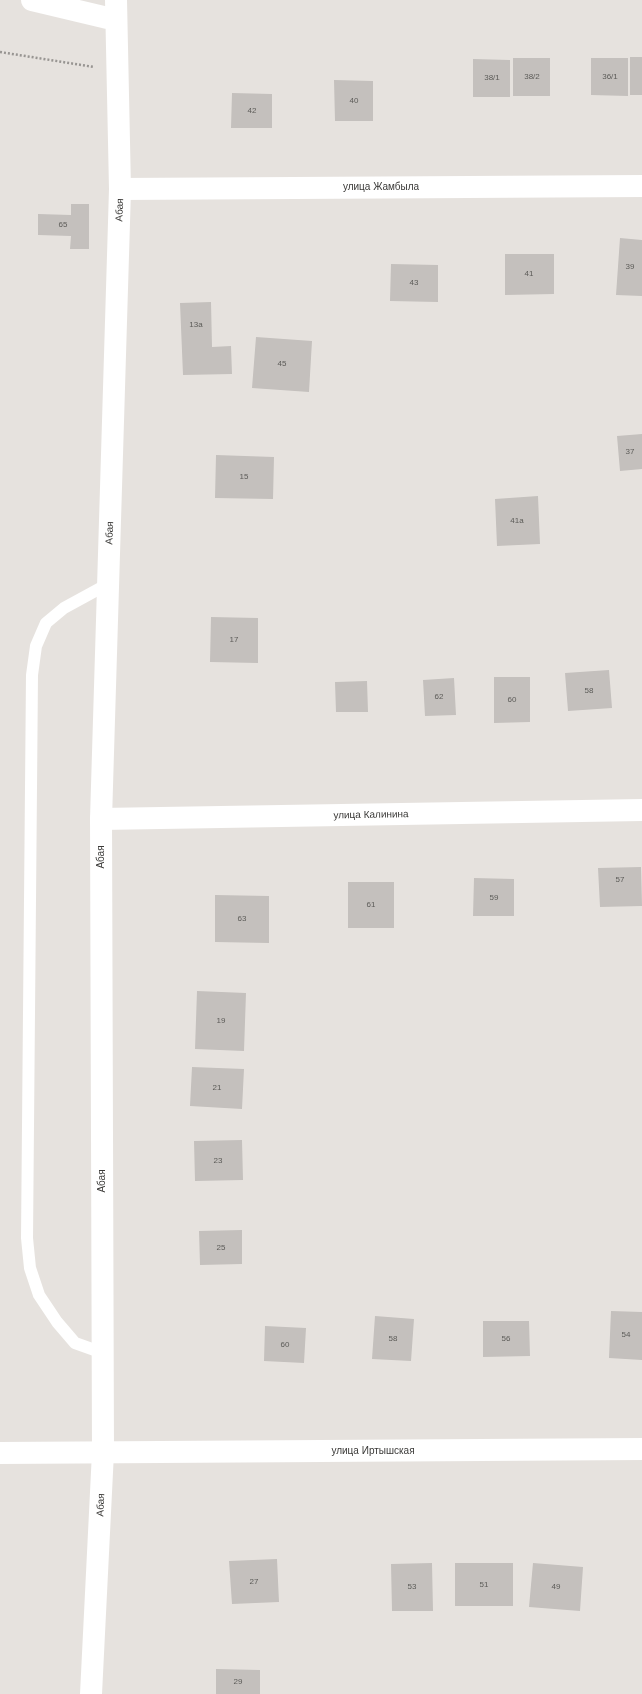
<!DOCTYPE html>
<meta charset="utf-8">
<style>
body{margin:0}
canvas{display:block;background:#e6e2de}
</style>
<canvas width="642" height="1694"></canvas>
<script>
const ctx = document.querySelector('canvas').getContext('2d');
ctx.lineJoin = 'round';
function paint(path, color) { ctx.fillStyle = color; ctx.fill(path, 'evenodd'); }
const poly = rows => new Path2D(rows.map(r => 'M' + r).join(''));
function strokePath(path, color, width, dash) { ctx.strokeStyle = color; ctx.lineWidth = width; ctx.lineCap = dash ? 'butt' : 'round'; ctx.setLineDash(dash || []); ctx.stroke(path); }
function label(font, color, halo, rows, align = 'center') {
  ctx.font = font + ' Arial,sans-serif'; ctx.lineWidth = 3; ctx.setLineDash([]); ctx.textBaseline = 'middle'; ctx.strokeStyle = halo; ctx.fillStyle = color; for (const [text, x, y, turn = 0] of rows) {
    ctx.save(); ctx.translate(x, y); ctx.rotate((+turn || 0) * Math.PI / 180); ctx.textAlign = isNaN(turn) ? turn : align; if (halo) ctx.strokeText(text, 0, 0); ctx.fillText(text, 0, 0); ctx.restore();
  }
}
const building = poly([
 [630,57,642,57,642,95,630,95],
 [513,58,550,58,550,96,513,96],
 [591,58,628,58,628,96,591,95],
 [473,59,510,60,510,97,473,97],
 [334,80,373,81,373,121,335,121],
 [232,93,272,94,272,128,231,128],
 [71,204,89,204,89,249,70,249,71,236,38,235,38,214,71,215],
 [620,238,642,240,642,296,616,295],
 [505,254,554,254,554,294,505,295],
 [391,264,438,265,438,302,390,301],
 [211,302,212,347,231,346,232,374,183,375,180,303],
 [256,337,312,341,309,392,252,388],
 [642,434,642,469,620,471,617,436],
 [216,455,274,457,273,499,215,498],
 [538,496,540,544,497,546,495,499],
 [211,617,258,618,258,663,210,662],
 [609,670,612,708,568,711,565,673],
 [494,677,530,677,530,722,494,723],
 [454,678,456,715,425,716,423,680],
 [367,681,368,712,336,712,335,682],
 [641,867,642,906,600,907,598,868],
 [474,878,514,879,514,916,473,916],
 [348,882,394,882,394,928,348,928],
 [215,895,269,896,269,943,215,942],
 [197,991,246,993,244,1051,195,1049],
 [192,1067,244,1069,242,1109,190,1106],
 [242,1140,243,1180,195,1181,194,1141],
 [242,1230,242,1264,200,1265,199,1231],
 [611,1311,642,1312,642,1360,609,1358],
 [375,1316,414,1319,411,1361,372,1359],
 [483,1321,529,1321,530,1356,483,1357],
 [265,1326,306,1328,304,1363,264,1361],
 [277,1559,279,1602,232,1604,229,1561],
 [432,1563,433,1611,392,1611,391,1564],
 [455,1563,513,1563,513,1606,455,1606],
 [533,1563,583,1567,580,1611,529,1607],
 [216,1669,260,1670,260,1694,216,1694]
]);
const path = poly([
 [0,52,94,67]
]);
const service = poly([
 [103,1353,75,1343,57,1322,39,1295,30,1268,27,1238,32,675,36,646,46,623,64,608,108,584]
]);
const minor = poly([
 [120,189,642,186],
 [101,819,642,810],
 [0,1453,642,1449]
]);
const tertiary = poly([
 [32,0,116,20],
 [91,1694,103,1452,101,819,120,189,116,0]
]);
const numberNames = [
 ["38/2",532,77],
 ["36/1",610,77],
 ["38/1",492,78],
 ["40",354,101],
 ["42",252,111],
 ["65",63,225],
 ["39",630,267],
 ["41",529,274],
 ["43",414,283],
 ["13а",196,325],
 ["45",282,364],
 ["37",630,452],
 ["15",244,477],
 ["41а",517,521],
 ["17",234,640],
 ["58",589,691],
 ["62",439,697],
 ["60",512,700],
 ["57",620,880],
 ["59",494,898],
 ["61",371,905],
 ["63",242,919],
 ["19",221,1021],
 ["21",217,1088],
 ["23",218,1161],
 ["25",221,1248],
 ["54",626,1335],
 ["58",393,1339],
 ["56",506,1339],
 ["60",285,1345],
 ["27",254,1582],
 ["51",484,1585],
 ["53",412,1587],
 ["49",556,1587],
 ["29",238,1682]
];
const streetNames = [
 ["улица Жамбыла",381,187],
 ["Абая",120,210,-88],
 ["Абая",110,533,-88],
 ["улица Калинина",371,815,-1],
 ["Абая",101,857,-90],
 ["Абая",102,1181,-90],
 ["улица Иртышская",373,1451],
 ["Абая",101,1505,-87]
];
paint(building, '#c4c0bd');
strokePath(path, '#989592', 2.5, [2, 2]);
strokePath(service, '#fff', 12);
strokePath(minor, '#fff', 22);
strokePath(tertiary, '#fff', 22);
label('8px', '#5c5b58', null, numberNames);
label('10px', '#3a3937', '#fff', streetNames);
</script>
